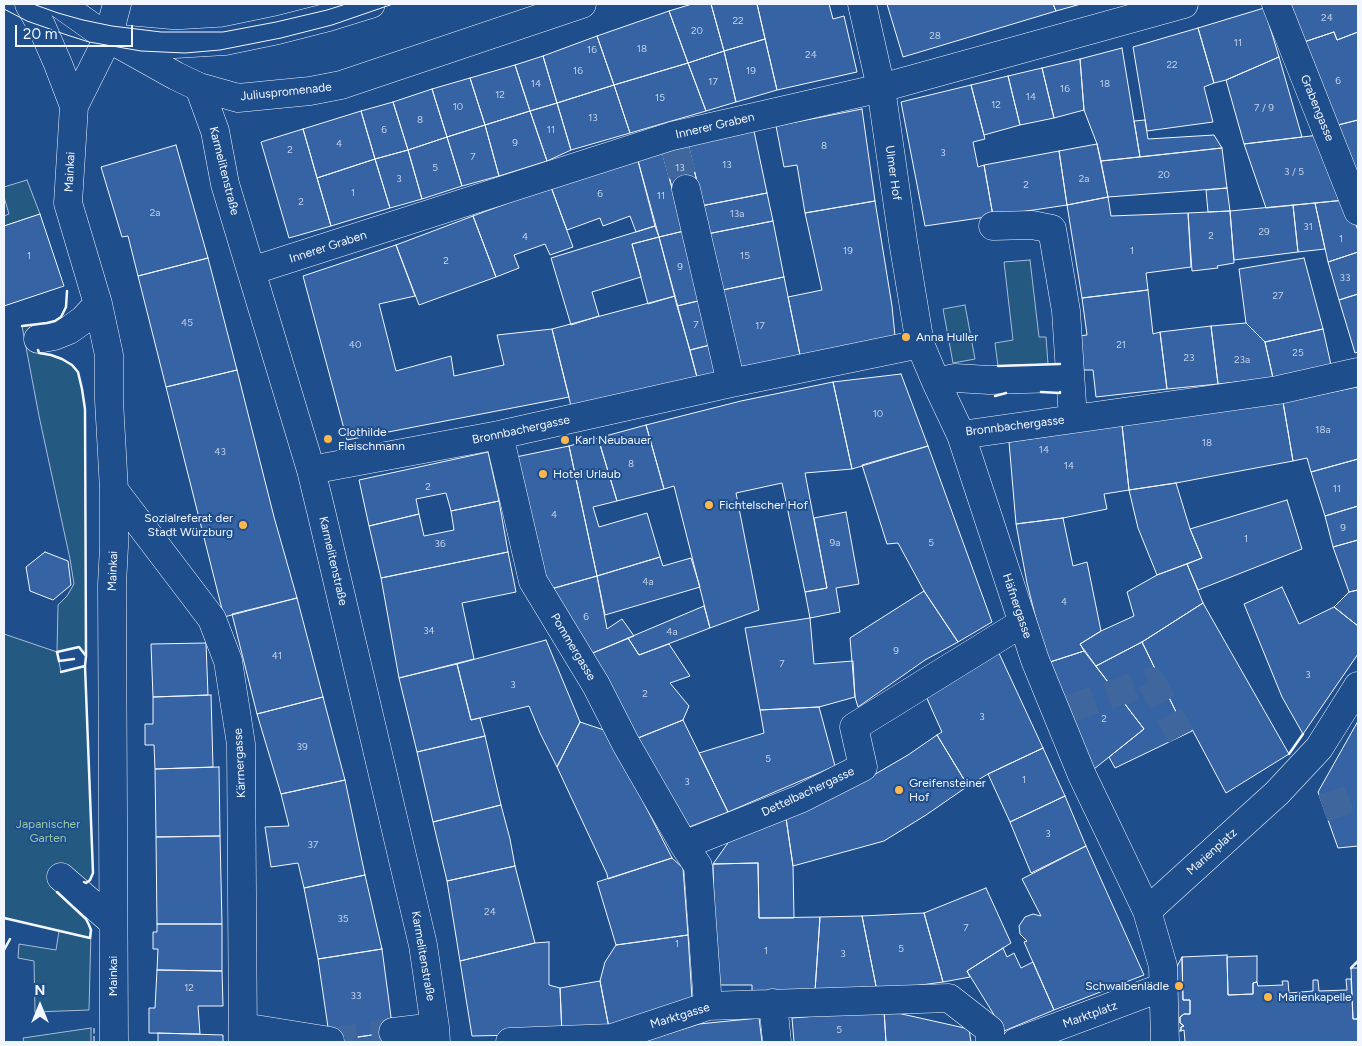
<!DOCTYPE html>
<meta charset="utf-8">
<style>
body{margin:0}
#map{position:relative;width:1362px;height:1046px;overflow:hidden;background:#1f4e8c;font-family:Figtree,sans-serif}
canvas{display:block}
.frame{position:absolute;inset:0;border:5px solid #f2f6ff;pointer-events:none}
.north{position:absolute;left:15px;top:981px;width:50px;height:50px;-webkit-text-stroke:4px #1f4e8c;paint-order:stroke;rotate:0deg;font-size:14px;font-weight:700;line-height:20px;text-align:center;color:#f2f6ff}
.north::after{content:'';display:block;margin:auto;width:18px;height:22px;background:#f2f6ff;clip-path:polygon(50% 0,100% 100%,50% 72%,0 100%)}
.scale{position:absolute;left:15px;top:25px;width:118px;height:22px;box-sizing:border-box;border:2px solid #f2f6ff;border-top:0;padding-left:6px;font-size:15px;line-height:18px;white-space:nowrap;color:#f2f6ff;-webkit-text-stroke:4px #1f4e8c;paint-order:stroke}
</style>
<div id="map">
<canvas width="1362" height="1046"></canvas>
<div class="frame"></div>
<div class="north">N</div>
<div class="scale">20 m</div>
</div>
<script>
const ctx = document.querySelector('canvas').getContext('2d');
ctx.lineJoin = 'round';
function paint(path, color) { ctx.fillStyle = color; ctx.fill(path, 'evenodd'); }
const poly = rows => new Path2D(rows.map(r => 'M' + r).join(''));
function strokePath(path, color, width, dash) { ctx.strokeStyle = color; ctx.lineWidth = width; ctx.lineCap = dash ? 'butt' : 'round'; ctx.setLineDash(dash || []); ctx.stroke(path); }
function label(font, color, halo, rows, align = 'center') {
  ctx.font = font + ' Figtree,sans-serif'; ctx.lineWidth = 4; ctx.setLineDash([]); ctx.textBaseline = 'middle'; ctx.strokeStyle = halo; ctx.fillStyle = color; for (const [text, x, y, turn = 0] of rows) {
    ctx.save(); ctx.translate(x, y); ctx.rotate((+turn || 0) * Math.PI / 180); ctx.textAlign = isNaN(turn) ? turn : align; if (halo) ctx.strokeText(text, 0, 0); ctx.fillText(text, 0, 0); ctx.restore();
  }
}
const green = poly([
 [27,180,40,214,4,226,4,216,9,214,4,197,4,187,27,180],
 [1030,260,1039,337,1046,337,1048,364,998,366,995,343,1013,340,1004,262,1030,260],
 [965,305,975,359,953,363,943,309,965,305],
 [37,325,39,353,51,355,62,359,72,365,78,372,82,389,85,409,86,656,79,647,57,652,61,672,85,666,93,873,90,880,86,883,52,887,86,919,89,925,91,930,89,1010,35,1012,34,961,18,958,19,944,56,950,59,931,4,918,4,634,57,652,58,605,67,596,74,584,70,559,39,416,22,326,37,325],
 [91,1028,91,1042,24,1042,23,1038,91,1028]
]);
const building = poly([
 [692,4,711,4,724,51,688,63,669,11,692,4],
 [711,4,757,4,765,39,724,51,711,4],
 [757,4,829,4,833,19,844,16,857,72,777,90,757,4],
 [887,4,1053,4,1056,11,903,57,887,4],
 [1053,4,1081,4,1056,11,1053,4],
 [1290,4,1358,4,1358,32,1337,40,1334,32,1304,42,1290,4],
 [1264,8,1279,57,1226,80,1214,83,1198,28,1264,8],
 [669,11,688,63,614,85,597,36,669,11],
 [1198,28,1214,83,1204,87,1213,122,1147,131,1133,47,1198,28],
 [1334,32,1337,40,1358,32,1358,120,1334,126,1304,42,1334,32],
 [597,36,614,85,557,103,543,56,597,36],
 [765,39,777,90,736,102,724,51,765,39],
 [1122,48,1140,157,1101,161,1097,144,1084,110,1080,59,1122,48],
 [724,51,736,102,706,111,688,63,724,51],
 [543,56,557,103,530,111,515,65,543,56],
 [1279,57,1302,137,1244,144,1226,80,1279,57],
 [1080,59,1084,110,1054,118,1042,68,1080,59],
 [688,63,706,111,630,133,614,85,688,63],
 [515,65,530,111,485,125,470,78,515,65],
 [1042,68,1054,118,1020,125,1008,76,1042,68],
 [1008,76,1020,125,984,135,971,85,1008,76],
 [470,78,485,125,447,137,432,89,470,78],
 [614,85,630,133,571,150,557,103,614,85],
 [971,85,985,139,973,142,978,167,984,165,993,216,925,226,901,102,971,85],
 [432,89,447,137,408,150,393,102,432,89],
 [393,102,408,150,375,159,361,111,393,102],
 [557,103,571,150,547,161,530,111,557,103],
 [862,109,875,201,805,213,797,165,784,167,776,126,862,109],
 [361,111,375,159,317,178,303,129,361,111],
 [530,111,547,161,499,176,485,125,530,111],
 [1145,120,1148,139,1214,135,1222,148,1140,157,1134,121,1145,120],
 [1358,120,1358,188,1334,126,1358,120],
 [485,125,499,176,462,186,447,137,485,125],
 [303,129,331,226,289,238,261,142,303,129],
 [754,131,767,193,701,206,698,186,688,144,754,131],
 [1319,135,1345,200,1266,208,1244,144,1319,135],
 [447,137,462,186,422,199,408,150,447,137],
 [688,144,698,186,673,192,662,151,688,144],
 [1097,144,1108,197,1067,205,1059,151,1097,144],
 [176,145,208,258,138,276,128,236,122,237,101,167,176,145],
 [1222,148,1227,188,1108,197,1101,161,1222,148],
 [408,150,422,199,390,208,375,159,408,150],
 [662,151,684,231,659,237,637,157,662,151],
 [1059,151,1067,205,993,216,984,165,1059,151],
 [637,157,655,226,636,232,630,216,603,226,600,218,567,230,551,187,637,157],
 [375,159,390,208,331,226,317,178,375,159],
 [551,187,573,247,550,255,545,244,514,255,519,268,496,277,473,216,551,187],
 [1227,188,1230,211,1208,212,1206,190,1227,188],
 [767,193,773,221,707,234,701,206,767,193],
 [1108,197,1111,216,1188,213,1191,267,1146,273,1148,290,1082,298,1067,205,1108,197],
 [1345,200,1358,230,1358,252,1328,262,1315,203,1345,200],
 [875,201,892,306,895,336,800,355,788,297,822,290,805,213,875,201],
 [1315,203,1325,249,1298,252,1293,205,1315,203],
 [1293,205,1298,252,1234,260,1230,211,1293,205],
 [1230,211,1234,263,1217,266,1218,268,1192,271,1188,213,1230,211],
 [40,214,64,286,4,306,4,226,40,214],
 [473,216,496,277,419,305,396,245,473,216],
 [773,221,784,277,718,291,707,234,773,221],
 [655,226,659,237,632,244,641,277,592,292,599,316,571,325,551,258,655,226],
 [684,231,702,300,677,306,659,237,684,231],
 [659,237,675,296,648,304,632,244,659,237],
 [396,245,415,296,379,304,396,371,451,356,454,376,504,365,497,335,552,329,569,397,347,440,303,276,396,245],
 [1358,252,1358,294,1339,300,1328,262,1358,252],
 [208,258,237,370,166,387,138,276,208,258],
 [1304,258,1323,329,1265,342,1246,323,1239,269,1304,258],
 [784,277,800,355,735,372,718,291,784,277],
 [1148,290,1153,334,1160,332,1167,389,1096,397,1093,370,1083,370,1079,336,1087,335,1082,298,1148,290],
 [1358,294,1358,352,1355,353,1339,300,1358,294],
 [675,296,698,381,572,410,552,329,675,296],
 [702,300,714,344,690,350,677,306,702,300],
 [1246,323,1265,342,1273,378,1218,384,1211,326,1246,323],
 [1211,326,1218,384,1167,389,1160,332,1211,326],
 [1323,329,1331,365,1273,378,1265,342,1323,329],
 [714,344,723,375,698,381,690,350,714,344],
 [237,370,274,517,297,598,224,617,166,387,237,370],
 [901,374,928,446,852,469,833,382,901,374],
 [833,382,852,469,805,473,827,588,805,592,782,483,736,493,759,610,710,628,674,486,664,489,646,425,741,401,833,382],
 [1357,387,1358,392,1358,459,1311,472,1307,458,1293,461,1283,402,1357,387],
 [1283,402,1293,461,1176,483,1129,490,1122,425,1283,402],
 [646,425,664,489,617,501,598,438,646,425],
 [1122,425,1129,490,1104,494,1107,509,1063,518,1016,524,1009,442,1122,425],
 [598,438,617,501,593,507,599,527,647,513,660,557,597,576,569,446,598,438],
 [569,446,597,576,551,589,524,518,511,458,569,446],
 [928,446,992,622,958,642,924,591,898,543,887,544,862,465,928,446],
 [488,452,499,501,451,511,446,493,416,499,419,514,369,526,359,480,488,452],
 [1358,459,1358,506,1325,516,1311,472,1358,459],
 [1176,483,1190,529,1202,558,1157,575,1138,528,1129,490,1176,483],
 [1287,500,1302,549,1198,590,1187,564,1202,558,1190,529,1287,500],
 [499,501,508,552,381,578,369,526,419,514,424,536,454,530,451,511,499,501],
 [1358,506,1358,540,1333,547,1325,516,1358,506],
 [846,512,859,584,836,588,840,612,810,618,805,592,827,588,814,518,846,512],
 [1063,518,1073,566,1087,562,1101,631,1080,644,1084,651,1047,663,1027,583,1016,524,1063,518],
 [1358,540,1358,590,1349,592,1333,547,1358,540],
 [45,552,68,561,71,585,53,600,30,591,26,567,45,552],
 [508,552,516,592,462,603,474,659,399,678,381,578,508,552],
 [660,557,663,566,691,558,700,587,605,615,597,576,660,557],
 [1187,564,1203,603,1142,642,1096,666,1080,644,1101,631,1134,616,1127,592,1157,575,1187,564],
 [597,576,607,629,622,619,634,636,588,655,551,589,597,576],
 [1282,587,1299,624,1334,607,1358,626,1358,654,1303,734,1282,697,1244,604,1282,587],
 [1358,590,1358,626,1334,607,1349,592,1358,590],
 [924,591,958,642,925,660,858,707,855,697,850,638,924,591],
 [297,598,323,697,257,714,232,614,297,598],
 [1203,603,1289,754,1226,793,1186,718,1180,720,1142,642,1203,603],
 [704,606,710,628,639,655,628,638,704,606],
 [810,618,814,664,853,661,855,697,819,707,760,710,745,628,810,618],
 [628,638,639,655,669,644,690,676,670,683,689,706,683,720,638,738,588,655,628,638],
 [546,640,580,722,557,767,540,733,529,706,471,720,457,664,546,640],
 [1142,642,1180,720,1186,718,1192,731,1115,768,1109,757,1144,729,1096,666,1142,642],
 [206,643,208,695,153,697,151,644,206,643],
 [998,651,1043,748,988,774,968,786,937,735,942,732,924,692,998,651],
 [1084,651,1144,729,1094,769,1047,663,1084,651],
 [457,664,471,720,480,718,485,736,417,752,399,678,457,664],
 [211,695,213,767,155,769,154,745,145,745,145,724,153,724,153,697,211,695],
 [323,697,345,780,281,794,257,714,323,697],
 [819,707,835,766,728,812,699,753,764,733,760,710,819,707],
 [683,720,728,812,684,829,638,738,683,720],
 [1358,721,1358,846,1338,848,1318,792,1358,721],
 [580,722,607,731,672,858,608,879,607,874,557,767,580,722],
 [937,735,968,786,926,815,884,841,793,866,785,811,872,776,908,755,937,735],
 [485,736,501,805,433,822,417,752,485,736],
 [1043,748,1065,796,1010,822,988,774,1043,748],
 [219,767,220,836,156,837,155,769,219,767],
 [345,780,365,875,304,888,298,863,271,867,265,827,289,826,281,794,345,780],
 [1065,796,1086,846,1031,873,1010,822,1065,796],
 [501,805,510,839,515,866,447,881,433,822,501,805],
 [785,811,793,866,794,918,759,918,758,863,713,864,735,833,785,811],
 [220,836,222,924,157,924,156,837,220,836],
 [1086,846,1144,975,1054,1010,1024,942,1027,941,1020,934,1019,926,1025,917,1033,914,1041,916,1022,879,1086,846],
 [672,858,683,868,688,935,616,945,597,882,672,858],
 [758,863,759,918,820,917,815,991,752,991,752,985,716,985,713,864,758,863],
 [515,866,535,943,460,961,447,881,515,866],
 [365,875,382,949,318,959,304,888,365,875],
 [986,888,1011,943,967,971,970,977,943,982,924,913,986,888],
 [924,913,943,982,877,991,862,916,924,913],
 [862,916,877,991,815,991,820,917,862,916],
 [157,924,222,924,222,971,157,970,158,949,153,949,153,932,157,932,157,924],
 [688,935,692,999,609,1028,600,981,605,962,616,945,688,935],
 [549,942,549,985,560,988,562,1034,472,1036,460,961,535,943,549,942],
 [1003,948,1007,957,1014,953,1021,968,1033,962,1054,1010,1004,1031,967,971,1003,948],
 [382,949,393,1032,330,1041,318,959,382,949],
 [1227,955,1228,995,1253,994,1253,983,1257,982,1258,986,1283,985,1282,981,1288,981,1289,993,1313,991,1313,980,1318,980,1319,991,1347,990,1346,979,1351,979,1353,1019,1358,1019,1358,1042,1185,1042,1184,1030,1181,1031,1181,1027,1184,1026,1180,1023,1180,1017,1184,1014,1190,1014,1190,1000,1183,1000,1182,957,1227,955],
 [1257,956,1257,982,1253,983,1253,994,1228,995,1227,957,1257,956],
 [1182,957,1183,1000,1190,1000,1190,1014,1184,1014,1180,1017,1180,1023,1184,1026,1181,1027,1181,1031,1178,1031,1174,972,1182,957],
 [1351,968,1358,968,1358,1019,1353,1019,1351,968],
 [157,970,222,971,223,1006,198,1006,200,1034,149,1033,149,1008,155,1008,157,970],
 [600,981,609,1028,562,1034,560,988,600,981],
 [884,1010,886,1042,794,1042,792,1018,884,1010],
 [884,1010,969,1029,971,1042,886,1042,884,1010],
 [759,1018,762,1042,642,1042,699,1024,759,1018],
 [393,1032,394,1042,330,1042,330,1041,393,1032],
 [158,1033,223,1035,223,1042,158,1042,158,1033]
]);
const minorTunnel = poly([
 [675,148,686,189],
 [1068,709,1151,681,1181,736],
 [1323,808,1358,796],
 [330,1041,393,1032]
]);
const minor = poly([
 [29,4,41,25,58,64,74,106],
 [60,4,108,38,176,76,199,87,238,98,310,91,341,85,582,4],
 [862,4,881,88,903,241,920,344,936,382,961,435,1035,660,1082,775,1147,911,1163,966,1165,1042],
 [1276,4,1358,211],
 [119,39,175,44,225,41,278,30,329,17,371,4],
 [199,87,215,131,225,184,311,470,321,511,423,945,435,1027,436,1042],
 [686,189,731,383],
 [993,226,1032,225,1052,229,1066,311,1073,419],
 [251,271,672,136,881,88,1184,4],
 [38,339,54,336,69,330,83,320,98,304],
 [936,382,955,378,989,380,1060,378],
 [499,435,533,581,596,685,626,744,684,845],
 [961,435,1278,390,1358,372],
 [311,470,499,435,731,383,920,344],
 [114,490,212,619,228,661,241,744,243,1042],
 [61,877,113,922],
 [1147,911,1277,793,1319,748,1358,686],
 [773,1003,777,1042],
 [708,1006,698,866,684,845,800,799,863,767,854,727,1022,623],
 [243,1027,330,1041],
 [393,1032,435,1027],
 [114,1042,112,585,114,546,114,490,109,400,109,355,98,304,68,203,74,106,108,38,117,4],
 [510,1042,612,1038,708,1006,949,998,990,1030,990,1042],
 [1016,1042,1163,987]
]);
const tram = poly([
 [33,4,58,13,83,20,112,26,161,32,223,32,276,22,327,10,346,4],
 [4,9,27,21,67,35,89,42,141,51,185,53,220,50,281,38,332,25,393,4]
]);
const fence = poly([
 [94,1042,94,1028]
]);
const wall = poly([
 [22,326,47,323,55,321,61,317,66,307,67,291],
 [38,350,39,353,51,355,62,359,72,365,78,372,82,389,85,409,86,656,85,666,93,873,90,880,86,883,84,882],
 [998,366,1060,364],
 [1041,392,1060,393,1060,392],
 [995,396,1006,393],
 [74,659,59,661,57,652,79,647,86,656],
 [61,672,85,666],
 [1289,754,1303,734],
 [4,918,90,938,91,930,89,925,86,919,57,892],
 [4,950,10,939],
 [1351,968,1358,961]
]);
const markers = [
 [906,337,5,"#ffb74d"],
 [328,439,5,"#ffb74d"],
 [565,440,5,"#ffb74d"],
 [543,474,5,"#ffb74d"],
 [709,505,5,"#ffb74d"],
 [243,525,5,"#ffb74d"],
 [899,790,5,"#ffb74d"],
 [1179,986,5,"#ffb74d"],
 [1268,997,5,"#ffb74d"]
];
const numberNames = [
 ["24",1327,18],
 ["22",738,21],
 ["20",697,31],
 ["28",935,36],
 ["11",1238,43],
 ["18",642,49],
 ["16",592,50],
 ["24",811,55],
 ["22",1172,65],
 ["16",578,71],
 ["19",751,71],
 ["6",1338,81],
 ["17",713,82],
 ["14",536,84],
 ["18",1105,84],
 ["16",1065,89],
 ["12",500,95],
 ["14",1031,97],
 ["15",660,98],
 ["12",996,105],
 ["10",458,107],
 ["7 / 9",1264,108],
 ["13",593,118],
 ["8",420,120],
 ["6",384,130],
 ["11",551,130],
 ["9",515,143],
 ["4",339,144],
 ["8",824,146],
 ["2",290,150],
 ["3",943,153],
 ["7",473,157],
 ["13",727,165],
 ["5",435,168],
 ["13",680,168],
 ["3 / 5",1294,172],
 ["20",1164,175],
 ["3",399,179],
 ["2a",1084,179],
 ["2",1026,185],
 ["1",353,193],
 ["6",600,194],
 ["11",661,196],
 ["2",301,202],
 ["2a",155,213],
 ["13a",737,214],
 ["31",1308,227],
 ["29",1264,232],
 ["2",1211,236],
 ["4",525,237],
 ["1",1341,239],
 ["19",848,251],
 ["1",1132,251],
 ["1",29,256],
 ["15",745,256],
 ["2",446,261],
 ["9",680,267],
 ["33",1345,278],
 ["27",1278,296],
 ["45",187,323],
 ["7",696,325],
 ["17",760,326],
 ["40",355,345],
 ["21",1121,345],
 ["25",1298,353],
 ["23",1189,358],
 ["23a",1242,360],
 ["10",878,414],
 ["18a",1323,430],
 ["18",1207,443],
 ["14",1044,450],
 ["43",220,452],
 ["8",631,464],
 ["14",1069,466],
 ["2",428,487],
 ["11",1337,489],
 ["4",554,515],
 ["9",1343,528],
 ["1",1246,539],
 ["9a",835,543],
 ["5",931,543],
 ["36",440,544],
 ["4a",648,582],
 ["4",1064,602],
 ["6",586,617],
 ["34",429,631],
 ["4a",672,632],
 ["9",896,651],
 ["41",277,656],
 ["7",782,664],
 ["3",1308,675],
 ["3",513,685],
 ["2",645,694],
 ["3",982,717],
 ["2",1104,719],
 ["39",302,747],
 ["5",768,759],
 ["1",1024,780],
 ["3",687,782],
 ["3",1048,834],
 ["37",313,845],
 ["24",490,912],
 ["35",343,919],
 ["7",966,928],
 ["1",677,944],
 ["5",901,949],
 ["1",766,951],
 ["3",843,954],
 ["12",189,988],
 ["33",356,996],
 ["5",839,1030]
];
const streetNames = [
 ["Juliuspromenade",286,92,-6],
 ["Grabengasse",1317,108,68],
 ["Innerer Graben",715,126,-13],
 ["Karmelitenstraße",224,171,76],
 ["Mainkai",70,172,-87],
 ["Ulmer Hof",893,173,82],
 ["Innerer Graben",328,247,-18],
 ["Bronnbachergasse",1015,426,-7],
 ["Bronnbachergasse",521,430,-12],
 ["Karmelitenstraße",333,561,77],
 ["Mainkai",113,571,-88],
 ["Häfnergasse",1017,606,71],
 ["Pommergasse",573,647,59],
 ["Kärrnergasse",240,763,-93],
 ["Dettelbachergasse",808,792,-25],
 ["Marienplatz",1212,852,-42],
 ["Karmelitenstraße",423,956,80],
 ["Mainkai",113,976,-90],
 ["Marktplatz",1090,1015,-20],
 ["Marktgasse",680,1016,-17]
];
const poiNames = [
 ["Anna Huller",916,337],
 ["Clothilde",338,432],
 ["Fleischmann",338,446],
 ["Karl Neubauer",575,440],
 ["Hotel Urlaub",553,474],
 ["Fichtelscher Hof",719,505],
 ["Sozialreferat der",233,518,"right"],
 ["Stadt Würzburg",233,532,"right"],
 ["Greifensteiner",909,783],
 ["Hof",909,797],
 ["Schwalbenlädle",1169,986,"right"],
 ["Marienkapelle",1278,997]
];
const parkNames = [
 ["Japanischer",48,824],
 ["Garten",48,838]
];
paint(green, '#245a82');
strokePath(green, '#a8bbd7', 1);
paint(building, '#3563a3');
strokePath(building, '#f2f6ff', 1);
strokePath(minorTunnel, '#3f679d', 28, [28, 14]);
strokePath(minor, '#f2f6ff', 29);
strokePath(minor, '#1f4e8c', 28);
strokePath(tram, '#f2f6ff', 1);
strokePath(fence, '#f2f6ff', 1, [6, 2.5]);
strokePath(wall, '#f2f6ff', 2.5);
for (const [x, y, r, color] of markers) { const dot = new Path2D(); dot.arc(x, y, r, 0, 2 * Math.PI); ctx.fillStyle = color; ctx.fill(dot); strokePath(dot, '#1f4e8c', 2); }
label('10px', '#c3d1e8', null, numberNames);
label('12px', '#f2f6ff', '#1f4e8c', streetNames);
label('12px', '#f2f6ff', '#1f4e8c', poiNames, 'left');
label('12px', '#97c8a6', '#1f4e8c', parkNames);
</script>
